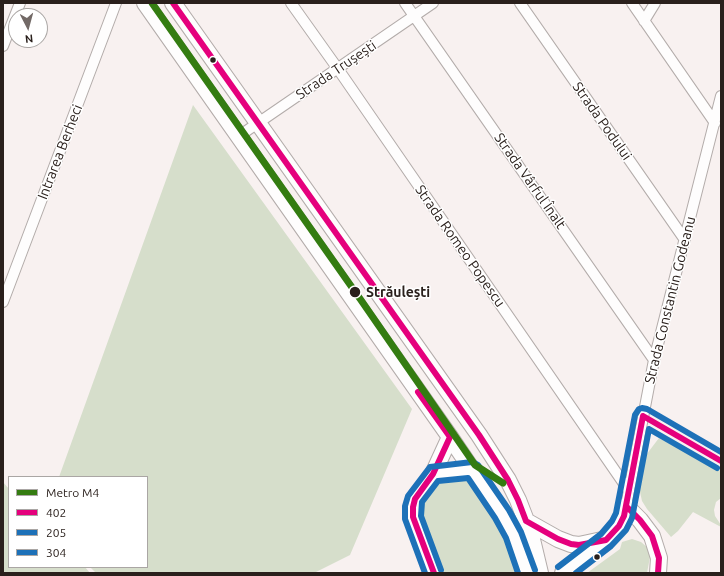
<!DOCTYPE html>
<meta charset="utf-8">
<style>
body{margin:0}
#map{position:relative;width:724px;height:576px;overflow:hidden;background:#f8f1f0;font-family:Ubuntu,sans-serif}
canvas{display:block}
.frame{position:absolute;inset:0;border:4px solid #2a201c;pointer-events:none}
.legend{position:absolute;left:8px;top:476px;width:140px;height:92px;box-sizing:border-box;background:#fff;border:1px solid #aaa6a4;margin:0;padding:5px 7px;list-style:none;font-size:12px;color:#2a201c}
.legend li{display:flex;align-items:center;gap:8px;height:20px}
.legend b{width:20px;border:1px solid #aaa6a4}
.north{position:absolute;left:8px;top:8px;width:40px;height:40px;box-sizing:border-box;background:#fff;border:1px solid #aaa6a4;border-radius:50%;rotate:174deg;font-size:11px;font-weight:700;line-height:16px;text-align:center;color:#2a201c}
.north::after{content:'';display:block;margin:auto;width:14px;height:18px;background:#726966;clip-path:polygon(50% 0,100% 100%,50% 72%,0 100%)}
</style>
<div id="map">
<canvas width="724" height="576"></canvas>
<div class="frame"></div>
<ul class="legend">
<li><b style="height:5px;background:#347c11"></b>Metro M4</li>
<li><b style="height:5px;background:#e5007d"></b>402</li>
<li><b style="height:5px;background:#1d71b8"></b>205</li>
<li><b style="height:5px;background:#1d71b8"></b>304</li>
</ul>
<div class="north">N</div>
</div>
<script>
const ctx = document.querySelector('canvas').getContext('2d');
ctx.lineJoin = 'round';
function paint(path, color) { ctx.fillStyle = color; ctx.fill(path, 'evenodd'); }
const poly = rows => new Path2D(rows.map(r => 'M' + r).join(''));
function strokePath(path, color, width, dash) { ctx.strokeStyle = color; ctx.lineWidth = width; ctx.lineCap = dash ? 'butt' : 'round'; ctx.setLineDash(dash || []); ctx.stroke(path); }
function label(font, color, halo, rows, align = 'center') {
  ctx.font = font + ' Ubuntu,sans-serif'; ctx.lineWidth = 3; ctx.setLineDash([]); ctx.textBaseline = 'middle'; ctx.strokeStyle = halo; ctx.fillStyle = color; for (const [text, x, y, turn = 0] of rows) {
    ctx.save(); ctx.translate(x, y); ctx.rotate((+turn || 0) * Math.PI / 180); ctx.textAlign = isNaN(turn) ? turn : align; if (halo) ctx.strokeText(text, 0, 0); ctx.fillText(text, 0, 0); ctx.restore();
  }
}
const green = poly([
 [193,105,412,409,350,555,314,573,96,573,90,567,147,567,147,477,59,477],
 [659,438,721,471,721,498,716,502,714,510,715,516,721,525,721,527,693,512,678,531,671,537,647,509,642,501,640,492,640,478,643,459],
 [447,479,467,479,476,485,487,499,522,573,439,573,421,517,424,504,434,486],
 [3,482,9,489,9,567,85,567,90,573,3,573],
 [632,539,641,542,648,548,650,557,647,573,587,573,620,549,622,542]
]);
const minor = poly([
 [291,3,338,69,629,491],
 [405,3,654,360],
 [520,3,685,240],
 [632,3,715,123],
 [644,21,655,3],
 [3,46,20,3],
 [239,136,433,3],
 [3,302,116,3],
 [626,506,654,360,721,96]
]);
const primary = poly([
 [145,3,450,437,502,514,513,535,527,573],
 [173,3,479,435,508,480,518,500,530,531,540,573],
 [433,474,446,472,472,470],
 [626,506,640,520,652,536,659,558,658,573],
 [526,521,558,539,571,544,579,545,602,540],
 [434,573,413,517,413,507,415,499,433,474,450,437],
 [563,573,612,533,619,526,624,516,626,506]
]);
const bus1 = poly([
 [173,3,479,435,508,480,518,500,526,521,558,539,571,544,579,545,606,540,619,526,624,516,643,416,721,461],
 [418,392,450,437,433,474,415,499,413,507,413,517,434,573],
 [626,506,640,520,652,536,659,558,658,573]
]);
const bus2 = poly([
 [441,570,421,516,422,502,438,481,468,478,495,518,506,538,518,573],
 [576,573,611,546,626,530,632,518,649,429,717,468]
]);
const bus3 = poly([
 [558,567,601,534,612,521,616,513,635,415,639,409,642,408,647,409,721,452],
 [425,573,405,519,405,506,408,496,430,467,472,462,478,465,509,510,521,532,535,570]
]);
const metro1 = poly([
 [152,3,363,303,475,465,503,483]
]);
const markers = [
 [213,60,3.5,"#2a201c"],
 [355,292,6,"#2a201c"],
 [597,557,3.5,"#2a201c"]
];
const streetNames = [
 ["Strada Trușești",336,70,-34],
 ["Strada Podului",602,121,55],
 ["Intrarea Berheci",60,152,-69],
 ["Strada Vârful Înalt",530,181,55],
 ["Strada Romeo Popescu",460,246,55],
 ["Strada Constantin Godeanu",670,300,-76]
];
const stopNames = [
 ["Străulești",366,292]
];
paint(green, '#d6decb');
strokePath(minor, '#b3acaa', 12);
strokePath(primary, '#b3acaa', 18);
strokePath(minor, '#fefdfd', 10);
strokePath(primary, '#fefdfd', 16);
strokePath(bus1, '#e5007d', 6);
strokePath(bus2, '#1d71b8', 6);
strokePath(bus3, '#1d71b8', 6);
strokePath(metro1, '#347c11', 7);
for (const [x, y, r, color] of markers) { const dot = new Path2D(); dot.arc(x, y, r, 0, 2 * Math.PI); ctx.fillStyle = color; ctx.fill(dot); strokePath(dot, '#fff', 1.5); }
label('14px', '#2a201c', '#fff', streetNames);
label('bold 14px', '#2a201c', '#fff', stopNames, 'left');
</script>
